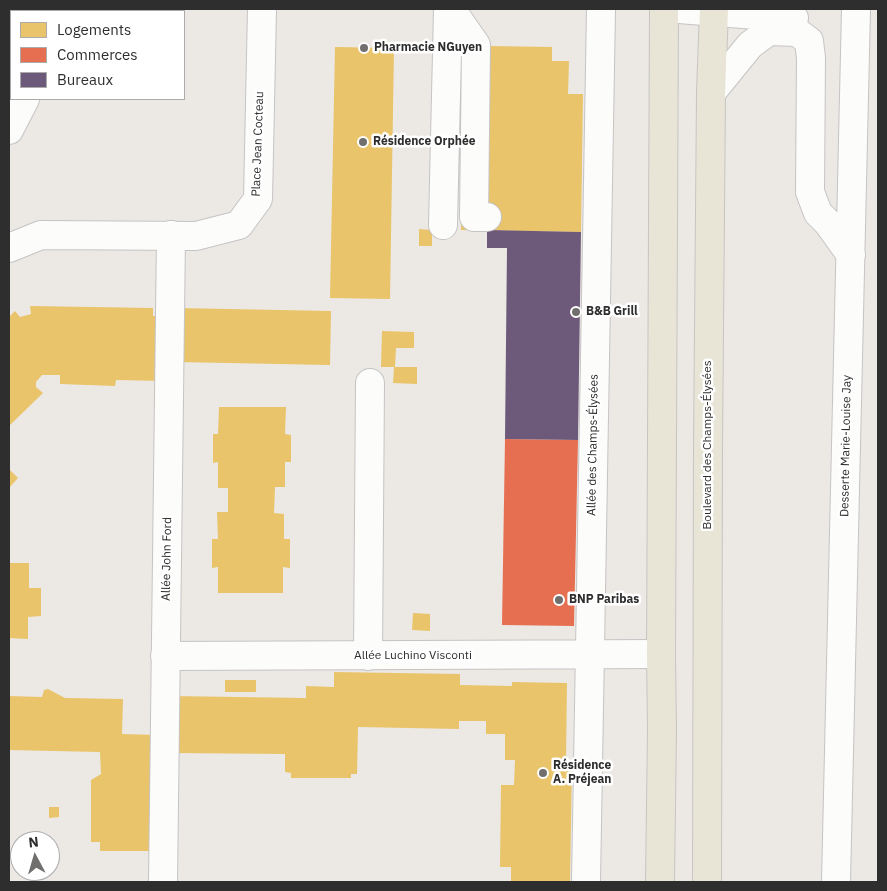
<!DOCTYPE html>
<meta charset="utf-8">
<style>
body{margin:0}
#map{position:relative;width:887px;height:891px;overflow:hidden;background:#ece8e4;font-family:"IBM Plex Sans",sans-serif}
canvas{display:block}
.frame{position:absolute;inset:0;border:10px solid #2e2e2e;pointer-events:none}
.legend{position:absolute;left:10px;top:10px;width:175px;height:90px;box-sizing:border-box;background:#fff;border:1px solid #ababab;margin:0;padding:6px 9px;list-style:none;font-size:15px;color:#2e2e2e}
.legend li{display:flex;align-items:center;gap:10px;height:25px}
.legend b{width:25px;border:1px solid #ababab}
.north{position:absolute;left:10px;top:831px;width:50px;height:50px;box-sizing:border-box;background:#fff;border:1px solid #ababab;border-radius:50%;rotate:354deg;font-size:14px;font-weight:700;line-height:20px;text-align:center;color:#2e2e2e}
.north::after{content:'';display:block;margin:auto;width:18px;height:22px;background:#706f6e;clip-path:polygon(50% 0,100% 100%,50% 72%,0 100%)}
</style>
<div id="map">
<canvas width="887" height="891"></canvas>
<div class="frame"></div>
<ul class="legend">
<li><b style="height:14px;background:#e9c46a"></b>Logements</li>
<li><b style="height:14px;background:#e76f51"></b>Commerces</li>
<li><b style="height:14px;background:#6d597a"></b>Bureaux</li>
</ul>
<div class="north">N</div>
</div>
<script>
const ctx = document.querySelector('canvas').getContext('2d');
ctx.lineJoin = 'round';
function paint(path, color) { ctx.fillStyle = color; ctx.fill(path, 'evenodd'); }
const poly = rows => new Path2D(rows.map(r => 'M' + r).join(''));
function strokePath(path, color, width, dash) { ctx.strokeStyle = color; ctx.lineWidth = width; ctx.lineCap = dash ? 'butt' : 'round'; ctx.setLineDash(dash || []); ctx.stroke(path); }
function label(font, color, halo, rows, align = 'center') {
  ctx.font = font + ' "IBM Plex Sans",sans-serif'; ctx.lineWidth = 5; ctx.setLineDash([]); ctx.textBaseline = 'middle'; ctx.strokeStyle = halo; ctx.fillStyle = color; for (const [text, x, y, turn = 0] of rows) {
    ctx.save(); ctx.translate(x, y); ctx.rotate((+turn || 0) * Math.PI / 180); ctx.textAlign = isNaN(turn) ? turn : align; if (halo) ctx.strokeText(text, 0, 0); ctx.fillText(text, 0, 0); ctx.restore();
  }
}
const homes = poly([
 [490,46,552,47,552,61,569,61,568,94,583,94,581,232,461,230,461,183,488,183],
 [335,47,394,48,390,299,330,298],
 [419,229,432,230,432,246,419,246],
 [30,306,153,308,153,316,164,317,163,381,116,380,115,386,60,384,60,375,42,375,36,382,36,387,43,393,9,426,9,317,15,311,20,317,31,314],
 [177,308,331,311,330,365,177,362],
 [382,331,414,332,414,348,396,348,395,367,417,367,417,384,393,383,394,367,381,367],
 [219,407,286,407,285,434,291,435,291,462,285,462,285,487,275,487,274,513,284,514,284,539,290,539,290,568,283,567,283,593,218,593,218,567,212,568,212,539,218,539,217,512,228,512,228,488,218,488,218,462,213,463,213,434,218,434],
 [9,469,18,478,9,488],
 [9,563,29,563,29,588,41,588,41,616,28,617,28,639,9,638],
 [413,613,430,614,430,631,412,630],
 [334,672,460,674,460,685,512,686,512,682,567,683,566,760,572,761,570,882,511,882,511,867,500,867,501,785,514,785,515,760,505,760,505,734,486,734,486,721,459,721,459,729,358,727,357,774,351,774,351,778,291,778,291,773,285,772,285,754,170,753,171,696,306,698,306,686,334,687],
 [225,680,256,680,256,692,225,692],
 [48,689,65,698,123,699,122,734,157,735,156,851,100,851,100,842,91,842,91,780,101,774,100,752,9,750,9,696,42,697,44,690],
 [49,807,59,807,59,817,49,818]
]);
const shops = poly([
 [505,439,578,440,574,626,502,625]
]);
const offices = poly([
 [487,230,581,232,578,440,505,439,507,248,487,248]
]);
const minor = poly([
 [451,9,476,45,474,217,487,217],
 [679,9,794,18],
 [76,11,77,9],
 [711,93,750,45,769,31,797,32,809,41,811,58,810,192,818,213,828,223,851,255],
 [9,130,25,99],
 [443,225,448,9],
 [9,248,41,235,196,236,239,225,258,199,262,9],
 [165,656,661,654],
 [368,656,370,383],
 [163,882,171,235],
 [586,882,601,9],
 [836,882,856,9]
]);
const major = poly([
 [660,882,662,729,661,654,664,9],
 [707,882,708,448,711,93,714,9]
]);
const markers = [
 [364,48,5,"#706f6e"],
 [363,142,5,"#706f6e"],
 [576,312,5,"#706f6e"],
 [559,600,5,"#706f6e"],
 [543,773,5,"#706f6e"]
];
const poiNames = [
 ["Pharmacie NGuyen",374,48],
 ["Résidence Orphée",373,142],
 ["B&B Grill",586,312],
 ["BNP Paribas",569,600],
 ["Résidence",553,766],
 ["A. Préjean",553,780]
];
const streetNames = [
 ["Place Jean Cocteau",258,144,-88],
 ["Allée des Champs-Élysées",593,445,-89],
 ["Boulevard des Champs-Élysées",708,445,-90],
 ["Desserte Marie-Louise Jay",846,446,-89],
 ["Allée John Ford",167,559,-89],
 ["Allée Luchino Visconti",413,656]
];
paint(homes, '#e9c46a');
paint(shops, '#e76f51');
paint(offices, '#6d597a');
strokePath(minor, '#c5c4c5', 30);
strokePath(major, '#c6c5c4', 30);
strokePath(minor, '#fcfcfb', 28);
strokePath(major, '#e8e4d6', 28);
for (const [x, y, r, color] of markers) { const dot = new Path2D(); dot.arc(x, y, r, 0, 2 * Math.PI); ctx.fillStyle = color; ctx.fill(dot); strokePath(dot, '#fff', 2); }
label('bold 12px', '#2e2e2e', '#fff', poiNames, 'left');
label('12px', '#2e2e2e', '#fff', streetNames);
</script>
